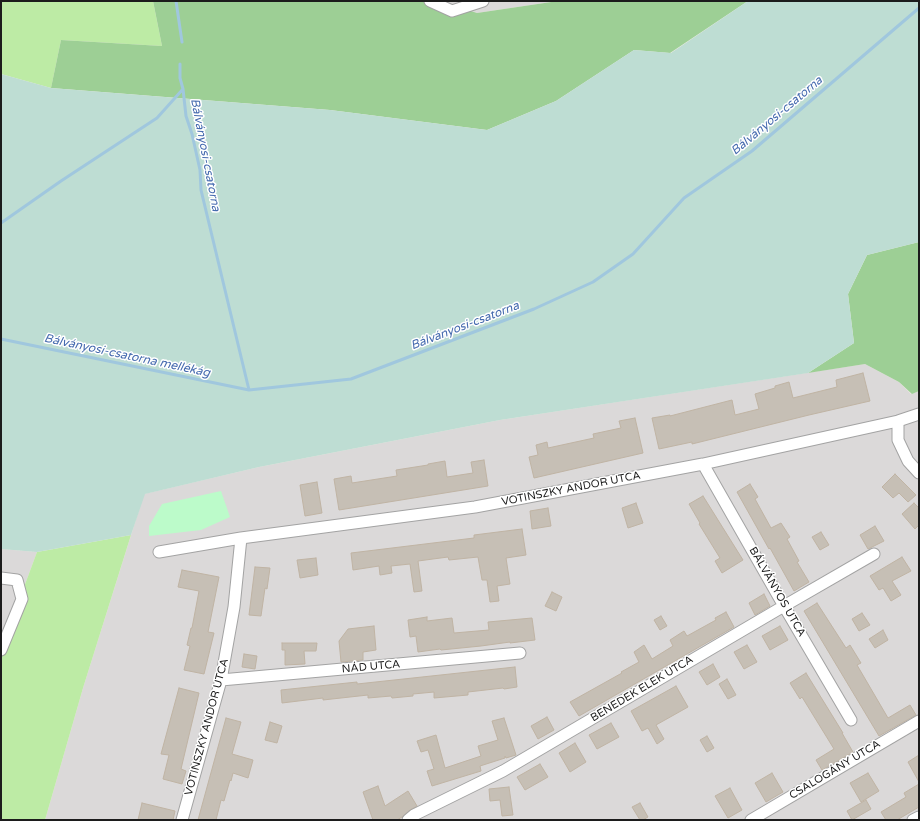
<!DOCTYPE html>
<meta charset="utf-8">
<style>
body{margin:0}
#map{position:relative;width:920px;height:821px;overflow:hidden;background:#eeece2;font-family:"Varela Round",sans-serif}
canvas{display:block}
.frame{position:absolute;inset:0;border:2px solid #1c1c1c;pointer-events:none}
</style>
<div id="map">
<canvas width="920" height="821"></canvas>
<div class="frame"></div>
</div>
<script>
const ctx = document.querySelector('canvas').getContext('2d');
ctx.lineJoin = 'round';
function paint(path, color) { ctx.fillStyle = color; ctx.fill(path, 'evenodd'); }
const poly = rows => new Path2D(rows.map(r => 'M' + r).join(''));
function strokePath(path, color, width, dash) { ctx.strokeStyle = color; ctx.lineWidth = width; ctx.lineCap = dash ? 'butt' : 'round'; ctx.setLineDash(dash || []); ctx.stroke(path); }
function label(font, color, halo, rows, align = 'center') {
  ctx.font = font + ' "Varela Round",sans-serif'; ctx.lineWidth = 3; ctx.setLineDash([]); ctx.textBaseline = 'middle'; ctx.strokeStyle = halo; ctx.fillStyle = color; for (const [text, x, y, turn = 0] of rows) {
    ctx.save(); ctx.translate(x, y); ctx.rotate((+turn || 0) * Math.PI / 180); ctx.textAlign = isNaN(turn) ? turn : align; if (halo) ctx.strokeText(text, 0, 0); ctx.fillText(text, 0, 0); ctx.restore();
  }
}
const residential = poly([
 [440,1,558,1,477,13],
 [865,364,899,382,911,394,919,391,919,820,45,820,83,688,144,494,259,467,500,420],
 [1,549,37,552,1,649]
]);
const grass = poly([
 [1,1,153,1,162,46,61,40,51,88,1,74],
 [131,535,83,688,45,820,1,820,1,649,37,552]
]);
const forest = poly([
 [153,1,440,1,477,13,558,1,748,1,670,53,634,50,556,101,487,130,330,110,51,88,61,40,162,46],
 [919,242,919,391,912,394,899,382,865,364,808,373,854,343,848,294,867,255]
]);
const wetland = poly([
 [748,1,919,1,919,242,867,255,848,294,854,343,808,373,500,420,259,467,145,494,131,535,37,552,1,549,1,74,51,88,330,110,487,130,556,101,634,50,671,53]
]);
const park = poly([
 [221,491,230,517,201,530,149,536,149,526,162,504]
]);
const stream = poly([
 [176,1,182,42],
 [180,64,180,78,183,89,186,116,192,134,200,170,201,190,249,390],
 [1,223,61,181,157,118,183,89],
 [1,339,249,390,351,379,534,309,593,282,633,254,684,198,752,151,919,8]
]);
const building = poly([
 [863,373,870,401,809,415,692,444,692,442,659,449,652,418,670,415,670,416,732,400,735,415,759,409,755,394,775,388,775,386,789,382,793,398,837,387,836,380,863,373],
 [635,418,643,453,534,478,529,457,538,455,536,445,547,442,548,448,594,438,593,434,621,428,619,421,635,418],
 [484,460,488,486,339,510,334,479,351,476,352,483,397,476,396,470,428,465,428,464,445,461,447,477,473,473,471,462,484,460],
 [895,474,916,495,908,502,899,493,893,498,882,487,895,474],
 [317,482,322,513,305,516,300,485,317,482],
 [750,484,758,497,755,499,771,528,781,523,790,537,787,539,799,561,797,562,809,582,794,591,770,548,769,549,737,492,750,484],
 [703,496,743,560,722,573,715,561,720,558,699,524,700,523,689,504,703,496],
 [636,503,643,523,628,528,622,508,636,503],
 [914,503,919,508,919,525,915,529,902,514,914,503],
 [548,508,551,526,532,529,530,511,548,508],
 [875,526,884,541,868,549,860,535,875,526],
 [522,529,526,555,506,558,510,584,497,586,499,601,490,602,487,580,482,580,478,557,449,560,448,557,418,561,422,591,414,592,410,564,391,566,392,573,380,575,379,566,353,570,351,553,474,538,474,535,522,529],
 [821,532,829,545,820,550,812,537,821,532],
 [902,557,911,571,892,581,901,595,891,601,883,588,879,590,870,576,902,557],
 [316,558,318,575,300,578,297,560,316,558],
 [255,567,270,568,267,589,265,588,261,616,249,615,255,567],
 [182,570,219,577,208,632,214,633,204,674,184,670,190,646,187,645,191,628,192,628,199,591,178,587,182,570],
 [552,592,562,597,556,611,545,606,552,592],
 [764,594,770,606,755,615,749,603,764,594],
 [817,603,846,648,850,645,861,663,857,665,888,718,910,705,916,715,879,736,804,611,817,603],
 [726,612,734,627,579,716,570,702,622,673,621,672,639,662,634,652,644,645,652,659,673,646,670,640,684,631,687,636,716,620,715,618,726,612],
 [862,613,870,625,859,631,852,619,862,613],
 [661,616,667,626,660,630,654,620,661,616],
 [427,617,427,621,452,618,454,633,489,630,488,622,532,618,535,640,510,643,510,642,481,646,441,650,440,649,418,652,416,636,410,637,408,620,427,617],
 [374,626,376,650,363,652,363,660,341,662,339,641,348,629,374,626],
 [780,626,788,640,770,650,762,636,780,626],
 [883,630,888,640,875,648,869,639,883,630],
 [282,643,317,643,316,651,304,651,305,664,285,665,285,650,282,650,282,643],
 [747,645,757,662,744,669,734,652,747,645],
 [244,654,257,656,255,669,242,667,244,654],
 [713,664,720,677,707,685,699,672,713,664],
 [515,667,517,687,504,689,503,688,468,692,468,695,434,698,434,692,413,694,413,696,392,698,391,696,368,698,368,695,323,700,323,698,282,703,281,690,357,682,357,684,515,667],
 [806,673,835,720,843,733,842,733,853,752,822,770,816,760,834,749,802,697,800,699,790,683,806,673],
 [727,679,736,695,728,699,719,684,727,679],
 [676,686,688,707,656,725,664,739,657,744,648,728,642,731,631,711,676,686],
 [179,688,199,693,181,769,186,771,182,784,163,779,169,755,161,754,179,688],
 [547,717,554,730,538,739,531,726,547,717],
 [226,718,241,722,232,754,253,760,248,778,233,773,231,781,230,780,224,801,221,800,216,820,198,820,226,718],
 [504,718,516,755,506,758,505,756,505,758,480,766,481,771,432,786,427,771,434,769,428,750,421,752,417,741,436,735,445,768,481,756,478,746,498,740,492,721,504,718],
 [270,722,282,726,277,743,265,740,270,722],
 [611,723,619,737,597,749,589,735,611,723],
 [707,736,714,748,707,752,700,740,707,736],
 [575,743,586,762,570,772,559,753,575,743],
 [919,755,919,782,908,762,919,755],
 [540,764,548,777,525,790,517,777,540,764],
 [772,773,783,792,766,802,755,783,772,773],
 [868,773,879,791,861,802,850,783,868,773],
 [919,784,919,807,897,820,886,820,881,812,906,797,904,793,919,784],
 [378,786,385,806,408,791,417,806,410,810,402,817,397,820,373,820,363,792,378,786],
 [509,787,513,815,502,816,500,800,490,801,489,789,509,787],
 [730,788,742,810,728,818,715,796,730,788],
 [866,800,871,809,852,820,847,811,866,800],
 [142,803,175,811,173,820,138,820,142,803],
 [640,803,648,817,643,820,640,820,632,807,640,803]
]);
const minor = poly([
 [430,1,452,11,483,1],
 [898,421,898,440,908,461,919,473],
 [703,464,784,606,851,720],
 [159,552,241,538,475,507,703,464,898,421,919,414],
 [1,578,17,580,22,599,1,650],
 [221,680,520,653],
 [182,820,221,680,234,607,241,538],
 [408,820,414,815,503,771,784,606,874,554],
 [751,820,919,721],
 [913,820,919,817]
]);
const streetNames = [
 ["VOTINSZKY ANDOR UTCA",571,489,-11],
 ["BÁLVÁNYOS UTCA",777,592,60],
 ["NÁD UTCA",371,667,-5],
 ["BENEDEK ELEK UTCA",642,689,-31],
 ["VOTINSZKY ANDOR UTCA",207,727,-75],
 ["CSALOGÁNY UTCA",835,770,-31]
];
const waterNames = [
 ["Bálványosi-csatorna",777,116,-40],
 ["Bálványosi-csatorna",205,155,79],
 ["Bálványosi-csatorna",465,326,-21],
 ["Bálványosi-csatorna mellékág",127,356,12]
];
paint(residential, '#dbd9d9');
paint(grass, '#bdeba5');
paint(forest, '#9dcf95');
paint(wetland, '#beddd3');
paint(park, '#bcfbca');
strokePath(stream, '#a0c7de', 3);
paint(building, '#c6bfb5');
strokePath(building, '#c0b4a4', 1);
strokePath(minor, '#a3a3a3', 13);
strokePath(minor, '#fff', 11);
label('11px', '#1c1c1c', '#fff', streetNames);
label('italic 12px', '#466baf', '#fff', waterNames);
</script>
